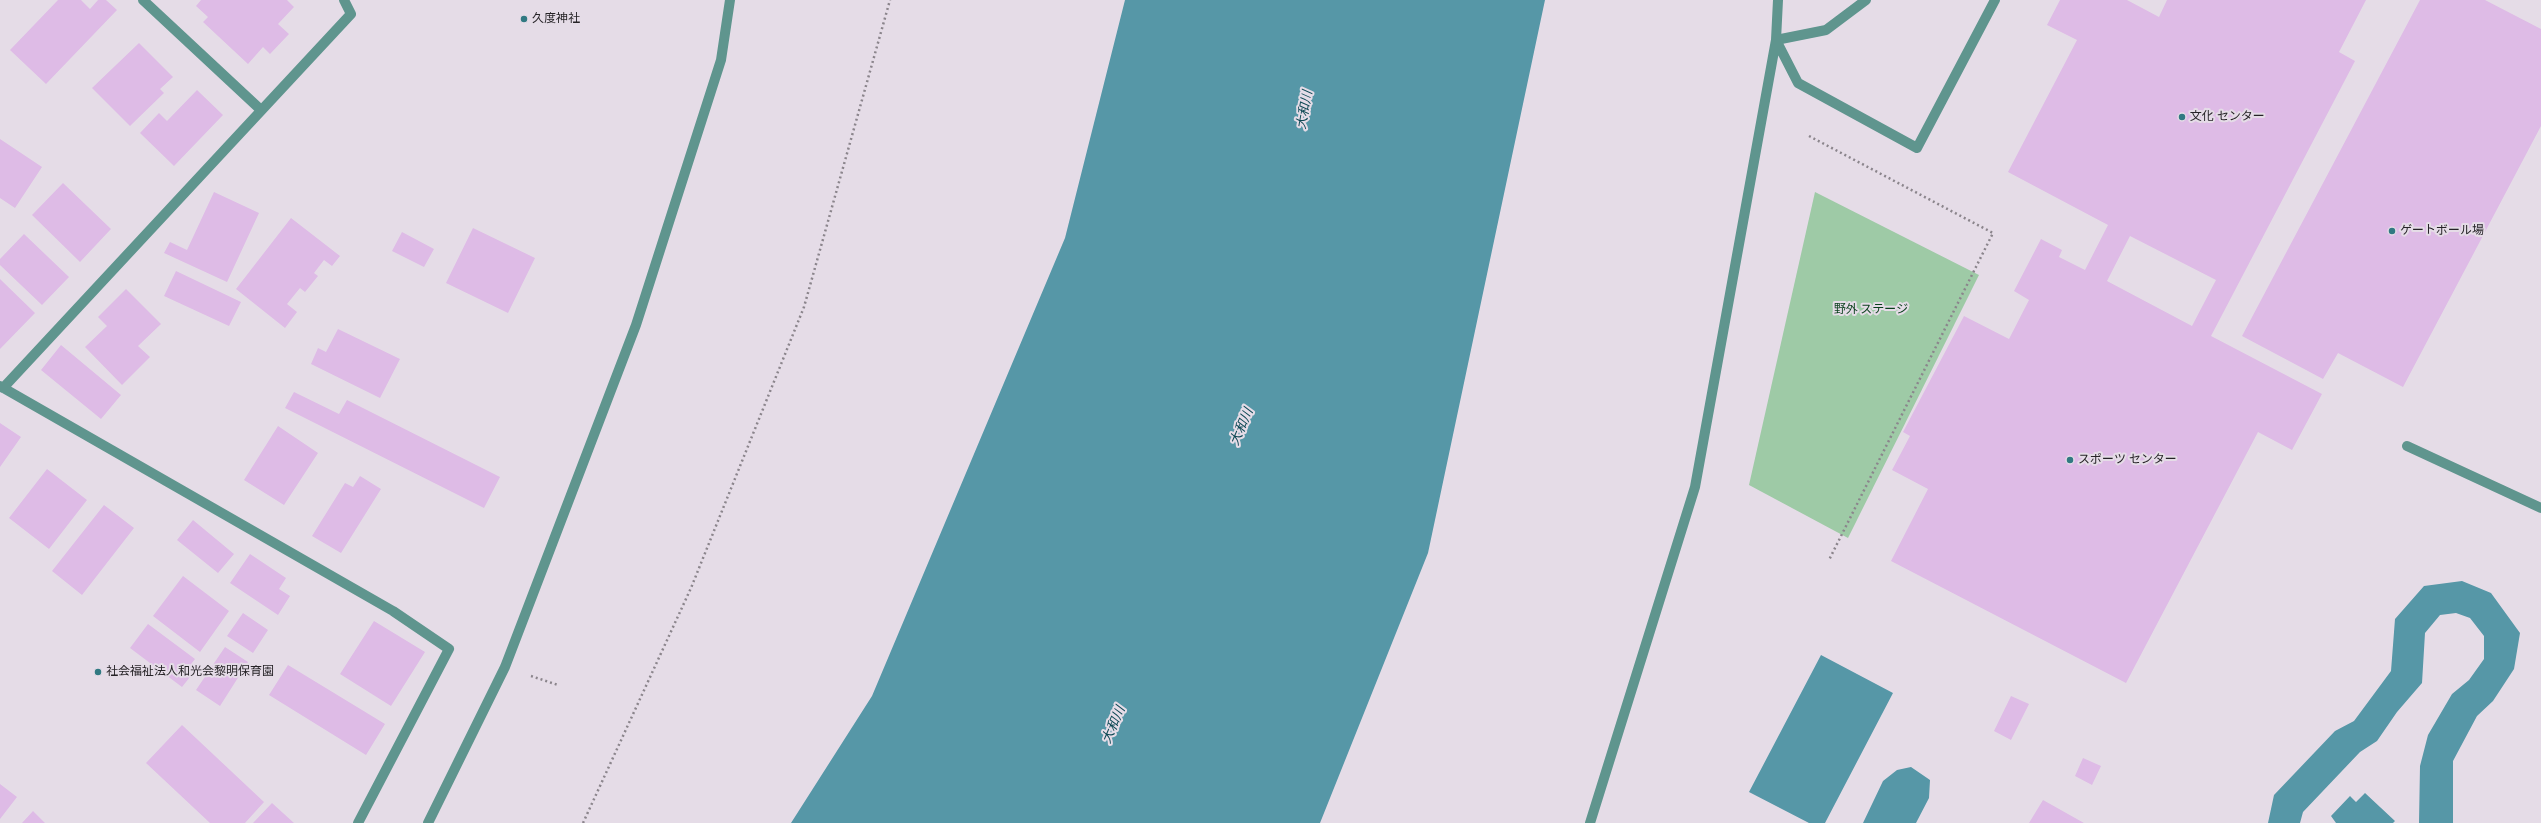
<!DOCTYPE html>
<meta charset="utf-8">
<style>
body{margin:0}
canvas{display:block;background:#e5dce7}
</style>
<canvas width="2541" height="823"></canvas>
<script>
const ctx = document.querySelector('canvas').getContext('2d');
ctx.lineJoin = 'round';
function paint(path, color) { ctx.fillStyle = color; ctx.fill(path, 'evenodd'); }
const poly = rows => new Path2D(rows.map(r => 'M' + r).join(''));
function strokePath(path, color, width, dash) { ctx.strokeStyle = color; ctx.lineWidth = width; ctx.lineCap = dash ? 'butt' : 'round'; ctx.setLineDash(dash || []); ctx.stroke(path); }
function label(font, color, halo, rows, align = 'center') {
  ctx.font = font + ' "Archivo Narrow","Noto Sans JP",sans-serif'; ctx.lineWidth = 4; ctx.setLineDash([]); ctx.textBaseline = 'middle'; ctx.strokeStyle = halo; ctx.fillStyle = color; for (const [text, x, y, turn = 0] of rows) {
    ctx.save(); ctx.translate(x, y); ctx.rotate((+turn || 0) * Math.PI / 180); ctx.textAlign = isNaN(turn) ? turn : align; if (halo) ctx.strokeText(text, 0, 0); ctx.fillText(text, 0, 0); ctx.restore();
  }
}
const green = poly([
 [1815,192,1979,275,1848,538,1749,485]
]);
const water = poly([
 [1125,0,1545,0,1428,553,1320,823,791,823,872,696,1065,238],
 [2462,581,2491,593,2520,633,2514,669,2493,701,2477,716,2453,761,2453,823,2419,823,2420,766,2428,735,2452,694,2469,680,2484,659,2484,636,2470,618,2456,613,2440,615,2425,633,2422,683,2397,712,2377,741,2360,752,2303,812,2300,823,2268,823,2274,795,2335,731,2354,721,2391,671,2395,619,2424,586],
 [1821,655,1893,693,1825,823,1809,823,1749,792],
 [1911,767,1930,780,1929,798,1916,823,1863,823,1883,781,1897,770],
 [2365,793,2395,821,2393,823,2336,823,2331,816,2350,796,2356,802]
]);
const building = poly([
 [58,0,81,0,90,9,98,0,106,0,117,10,46,84,10,50],
 [201,0,287,0,294,7,278,24,289,34,270,54,263,47,248,64,203,22,208,17,196,6],
 [2060,0,2127,0,2159,17,2167,0,2366,0,2339,52,2355,61,2211,336,2322,394,2292,450,2258,432,2126,683,1891,561,1928,489,1892,470,1910,436,1903,432,1964,316,2009,339,2029,300,2014,291,2041,239,2062,250,2059,257,2085,270,2108,225,2008,172,2077,40,2047,25],
 [2130,236,2216,280,2192,326,2107,281],
 [2420,0,2485,0,2541,29,2541,126,2403,387,2338,353,2323,379,2242,336],
 [139,43,173,77,160,89,164,93,130,126,92,88],
 [197,90,223,115,174,166,140,133,159,113,167,121],
 [0,139,42,167,15,208,0,198],
 [63,183,111,229,80,262,32,215],
 [214,192,259,213,227,282,164,253,170,242,187,250],
 [291,218,340,256,332,266,324,260,314,273,318,276,305,292,300,288,287,304,297,312,285,328,236,289],
 [473,228,535,258,508,313,446,283],
 [402,232,434,249,424,267,392,251],
 [24,234,69,277,42,305,0,265,0,259],
 [176,271,241,302,229,326,164,296],
 [0,279,35,313,0,349],
 [126,289,161,324,138,346,150,357,122,385,85,347,107,326,98,317],
 [338,329,400,359,380,398,311,364,318,348,326,352],
 [61,345,121,395,101,419,41,370],
 [294,392,339,414,347,400,500,477,484,508,285,408],
 [0,423,21,437,0,467],
 [278,426,318,453,284,505,244,480],
 [47,469,87,500,49,549,9,518],
 [360,476,381,489,341,553,312,536,345,483,353,487],
 [104,505,134,528,82,595,52,571],
 [193,520,234,554,218,573,177,540],
 [250,554,286,578,279,589,290,596,278,615,230,583],
 [183,576,229,611,200,652,153,616],
 [243,613,268,630,253,653,227,636],
 [374,621,425,652,391,706,340,674],
 [148,624,195,659,184,673,190,677,182,687,130,648],
 [225,647,248,662,220,706,196,690],
 [288,665,385,724,366,755,269,695],
 [2011,696,2029,704,2011,740,1994,731],
 [182,725,264,802,245,823,210,823,146,763],
 [2083,758,2101,766,2092,785,2075,776],
 [0,784,17,797,0,819],
 [2043,800,2084,823,2029,823],
 [272,803,294,823,253,823],
 [33,811,45,823,22,823]
]);
const path = poly([
 [1809,136,1993,233,1829,560],
 [531,676,558,685],
 [583,823,691,588,804,307,890,0]
]);
const minor = poly([
 [143,0,261,110],
 [1866,0,1826,30,1776,40,1798,83,1917,148,1995,0],
 [0,386,393,611,449,649,358,823],
 [3,388,351,14,344,0],
 [2407,446,2541,508],
 [428,823,505,667,636,325,721,60,730,0],
 [1590,823,1695,487,1776,40,1778,0]
]);
const markers = [
 [524,19,4,"#317982"],
 [2182,117,4,"#317982"],
 [2392,231,4,"#317982"],
 [2070,460,4,"#317982"],
 [98,672,4,"#317982"]
];
const poiNames = [
 ["久度神社",532,19],
 ["文化 センター",2190,117],
 ["ゲートボール場",2400,231],
 ["スポーツ センター",2078,460],
 ["社会福祉法人和光会黎明保育園",106,672]
];
const parkNames = [
 ["野外 ステージ",1871,310]
];
const waterNames = [
 ["大和川",1305,110,-80],
 ["大和川",1242,427,-67],
 ["大和川",1114,725,-67]
];
paint(green, '#9ecaa6');
paint(water, '#5697a7');
paint(building, '#debbe6');
strokePath(path, '#8b858c', 2.5, [2, 3]);
strokePath(minor, '#5f958e', 10);
for (const [x, y, r, color] of markers) { const dot = new Path2D(); dot.arc(x, y, r, 0, 2 * Math.PI); ctx.fillStyle = color; ctx.fill(dot); strokePath(dot, '#e5dce7', 1.5); }
label('12px', '#262327', '#e5dce7', poiNames, 'left');
label('12px', '#0b401d', '#e5dce7', parkNames);
label('italic 13px', '#0d4854', '#e5dce7', waterNames);
</script>
